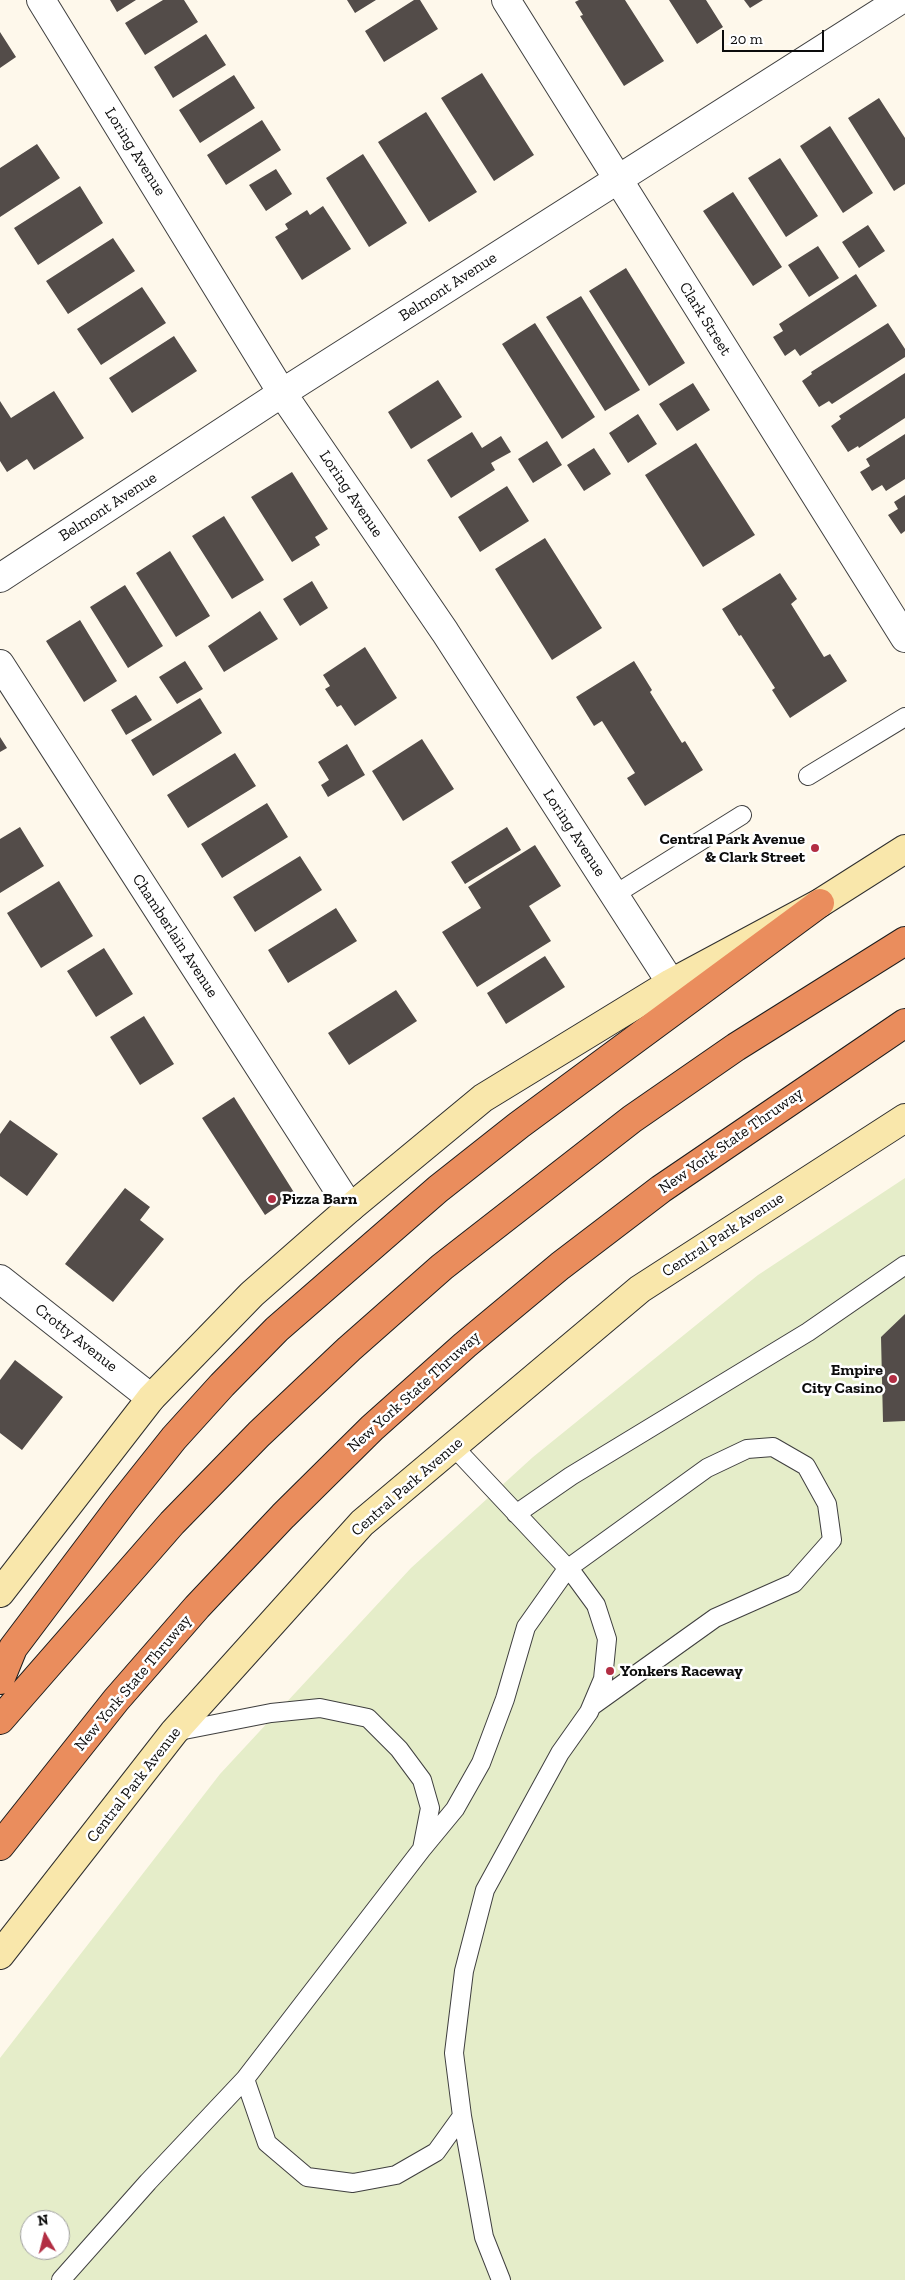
<!DOCTYPE html>
<style>
body{margin:0}
#map{position:relative;width:905px;height:2280px;overflow:hidden;background:#fef8eb;font-family:"Zilla Slab",serif}
canvas{display:block}
.north{position:absolute;left:20px;top:2210px;width:50px;height:50px;box-sizing:border-box;background:#fff;border:1px solid #9e9e9e;border-radius:50%;rotate:352deg;font-size:14px;font-weight:700;line-height:20px;text-align:center;color:#0c0c0c}
.north::after{content:'';display:block;margin:auto;width:18px;height:22px;background:#b22d43;clip-path:polygon(50% 0,100% 100%,50% 72%,0 100%)}
.scale{position:absolute;left:722px;top:30px;width:102px;height:22px;box-sizing:border-box;border:2px solid #0c0c0c;border-top:0;padding-left:6px;font-size:15px;line-height:18px;white-space:nowrap;color:#0c0c0c;-webkit-text-stroke:4px #fff;paint-order:stroke}
</style>
<div id="map">
<canvas width="905" height="2280"></canvas>
<div class="north">N</div>
<div class="scale">20 m</div>
</div>
<script>
const ctx = document.querySelector('canvas').getContext('2d');
ctx.lineJoin = 'round';
function paint(path, color) { ctx.fillStyle = color; ctx.fill(path, 'evenodd'); }
const poly = rows => new Path2D(rows.map(r => 'M' + r).join(''));
function strokePath(path, color, width, dash) { ctx.strokeStyle = color; ctx.lineWidth = width; ctx.lineCap = dash ? 'butt' : 'round'; ctx.setLineDash(dash || []); ctx.stroke(path); }
function label(font, color, halo, rows, align = 'center') {
  ctx.font = font + ' "Zilla Slab",serif'; ctx.lineWidth = 5; ctx.setLineDash([]); ctx.textBaseline = 'middle'; ctx.strokeStyle = halo; ctx.fillStyle = color; for (const [text, x, y, turn = 0] of rows) {
    ctx.save(); ctx.translate(x, y); ctx.rotate((+turn || 0) * Math.PI / 180); ctx.textAlign = isNaN(turn) ? turn : align; if (halo) ctx.strokeText(text, 0, 0); ctx.fillText(text, 0, 0); ctx.restore();
  }
}
const pitch = poly([
 [905,1178,905,2280,0,2280,0,2058,220,1774,411,1568,533,1457,758,1275],
 [30,2220,60,2220,60,2250,30,2250]
]);
const building = poly([
 [110,0,136,0,117,12],
 [163,0,184,0,198,22,145,55,125,23],
 [347,0,376,0,355,13],
 [414,0,420,0,438,29,384,62,365,31],
 [579,0,625,0,664,61,624,86,580,16,583,15,575,2],
 [669,0,706,0,723,27,697,44],
 [744,0,763,0,750,8],
 [0,32,16,57,0,68],
 [206,34,226,65,173,98,154,67],
 [482,73,534,155,494,181,441,98],
 [234,75,255,108,200,143,179,110],
 [879,98,905,138,905,184,894,191,848,118],
 [426,112,477,192,429,222,378,142],
 [262,120,281,150,226,185,207,155],
 [830,126,873,193,843,213,800,146],
 [37,144,60,178,0,217,0,168],
 [363,154,407,223,369,247,326,178],
 [780,158,818,216,786,237,748,178],
 [276,169,292,194,266,211,249,185],
 [80,186,103,223,38,265,14,228],
 [733,192,782,267,753,286,703,211],
 [323,206,351,249,302,280,275,237,288,229,285,224,307,210,310,215],
 [868,225,885,251,859,268,842,242],
 [113,238,135,271,68,314,46,281],
 [818,246,839,278,809,297,788,265],
 [626,268,685,363,649,386,589,291],
 [856,274,877,306,800,356,795,349,785,356,773,337,783,331,779,324],
 [142,287,166,323,101,365,77,329],
 [581,296,640,390,605,411,546,317],
 [535,323,595,417,562,439,502,344],
 [888,323,905,349,905,357,832,404,829,401,819,407,802,381,812,374,811,372],
 [174,336,197,371,132,413,109,378],
 [905,373,905,418,859,448,858,446,848,452,831,426,841,419,839,416],
 [438,380,462,417,411,449,388,412],
 [693,383,710,410,677,431,659,404],
 [54,391,84,438,34,470,27,459,7,472,0,461,0,401,11,418],
 [638,414,657,444,628,463,609,433],
 [472,432,482,448,501,436,511,452,491,463,495,470,451,498,427,460],
 [905,434,905,479,886,491,882,485,872,491,860,472,870,466,866,459],
 [547,441,562,465,533,483,518,459],
 [696,443,755,535,703,567,645,475],
 [594,448,611,474,584,491,567,465],
 [292,472,328,529,315,537,320,545,292,562,251,497],
 [507,486,529,521,480,552,458,517],
 [905,495,905,531,901,534,888,515,898,509,894,502],
 [224,516,264,580,232,599,192,536],
 [545,538,602,628,552,660,495,569],
 [170,551,210,616,176,637,136,573],
 [780,573,797,599,791,604,824,657,830,654,847,681,790,718,772,690,775,688,741,635,739,636,722,609],
 [312,581,328,608,300,626,283,599],
 [125,585,163,646,128,668,90,607],
 [260,611,278,639,224,672,208,646],
 [80,620,117,681,84,702,46,641],
 [365,647,397,698,355,726,341,705,337,707,325,689,330,686,323,675],
 [185,661,203,689,177,704,159,677],
 [634,661,652,690,650,692,682,743,685,741,703,770,645,806,627,778,635,773,602,721,594,726,576,697],
 [136,695,152,720,126,735,111,710],
 [200,698,222,733,153,776,131,740],
 [0,737,7,748,0,752],
 [422,739,454,789,403,821,372,771],
 [347,744,365,775,328,797,321,785,329,780,318,762],
 [235,753,256,786,188,828,167,795],
 [267,803,288,837,222,878,201,844],
 [20,827,44,866,0,893,0,839],
 [507,827,521,850,465,884,451,862],
 [535,845,561,886,529,906,551,941,477,987,442,932,481,908,468,887],
 [300,856,322,890,255,932,233,897],
 [59,881,93,936,41,968,7,913],
 [336,908,357,941,288,983,268,950],
 [104,948,133,994,96,1017,67,971],
 [545,956,565,987,506,1024,487,993],
 [396,990,417,1021,349,1065,328,1033],
 [144,1016,174,1064,140,1085,110,1037],
 [234,1097,295,1194,265,1215,202,1118],
 [10,1120,58,1154,27,1196,0,1176,0,1134],
 [125,1188,150,1207,140,1220,164,1239,113,1302,65,1264],
 [905,1314,905,1421,883,1422,881,1337],
 [15,1360,63,1397,22,1450,0,1433,0,1380]
]);
const service = poly([
 [808,776,905,717],
 [614,895,742,815],
 [516,1514,571,1476,808,1332,905,1265],
 [422,1849,455,1809,481,1763,505,1699,526,1627,567,1569,707,1468,747,1449,773,1447,806,1466,827,1504,832,1540,794,1583,715,1618,592,1706],
 [245,2079,267,2143,307,2177,353,2183,396,2175,436,2152,462,2116,454,2053,464,1971,485,1890,560,1753,589,1712,603,1679,607,1639,596,1605,574,1575,453,1446],
 [462,2116,484,2237,501,2280],
 [61,2280,148,2182,245,2079,422,1849,430,1808,422,1780,399,1749,368,1718,320,1708,271,1713,174,1732]
]);
const minor = poly([
 [41,0,282,393,445,632,671,983],
 [506,0,905,638],
 [0,578,282,393,900,0],
 [0,664,350,1208],
 [0,1279,151,1398]
]);
const secondary = poly([
 [0,1593,151,1398,252,1294,350,1208,483,1098,671,983,820,903,905,849],
 [0,1955,174,1732,362,1523,640,1289,905,1118]
]);
const motorway = poly([
 [0,1680,13,1648,123,1502,174,1438,222,1385,277,1329,438,1189,519,1125,820,903],
 [0,1720,172,1523,259,1434,349,1349,442,1267,632,1119,736,1047,905,941],
 [0,1846,116,1700,197,1607,283,1516,372,1428,465,1345,560,1266,661,1189,905,1023]
]);
const markers = [
 [815,848,5,"#b22d43"],
 [272,1199,5,"#b22d43"],
 [893,1379,5,"#b22d43"],
 [610,1671,5,"#b22d43"]
];
const streetNames = [
 ["Loring Avenue",135,152,58],
 ["Belmont Avenue",448,287,-33],
 ["Clark Street",705,319,58],
 ["Loring Avenue",351,494,56],
 ["Belmont Avenue",108,507,-33],
 ["Loring Avenue",574,833,57],
 ["Chamberlain Avenue",175,936,57],
 ["New York State Thruway",731,1141,-35],
 ["Central Park Avenue",723,1235,-33],
 ["Crotty Avenue",76,1338,38],
 ["New York State Thruway",414,1392,-42],
 ["Central Park Avenue",407,1487,-41],
 ["New York State Thruway",133,1683,-50],
 ["Central Park Avenue",134,1785,-52]
];
const poiNames = [
 ["Central Park Avenue",805,839],
 ["& Clark Street",805,857],
 ["Pizza Barn",282,1199,"left"],
 ["Empire",883,1370],
 ["City Casino",883,1388],
 ["Yonkers Raceway",620,1671,"left"]
];
paint(pitch, '#e5edc9');
paint(building, '#534c49');
strokePath(service, '#3f3f3f', 20);
strokePath(minor, '#3f3f3f', 30);
strokePath(secondary, '#2e2e2e', 30);
strokePath(motorway, '#1d1d1d', 30);
strokePath(service, '#fff', 18);
strokePath(minor, '#fff', 28);
strokePath(secondary, '#f9e7ab', 28);
strokePath(motorway, '#ea8d5d', 28);
for (const [x, y, r, color] of markers) { const dot = new Path2D(); dot.arc(x, y, r, 0, 2 * Math.PI); ctx.fillStyle = color; ctx.fill(dot); strokePath(dot, '#fff', 2); }
label('16px', '#0c0c0c', '#fff', streetNames);
label('bold 16px', '#0c0c0c', '#fff', poiNames, 'right');
</script>
